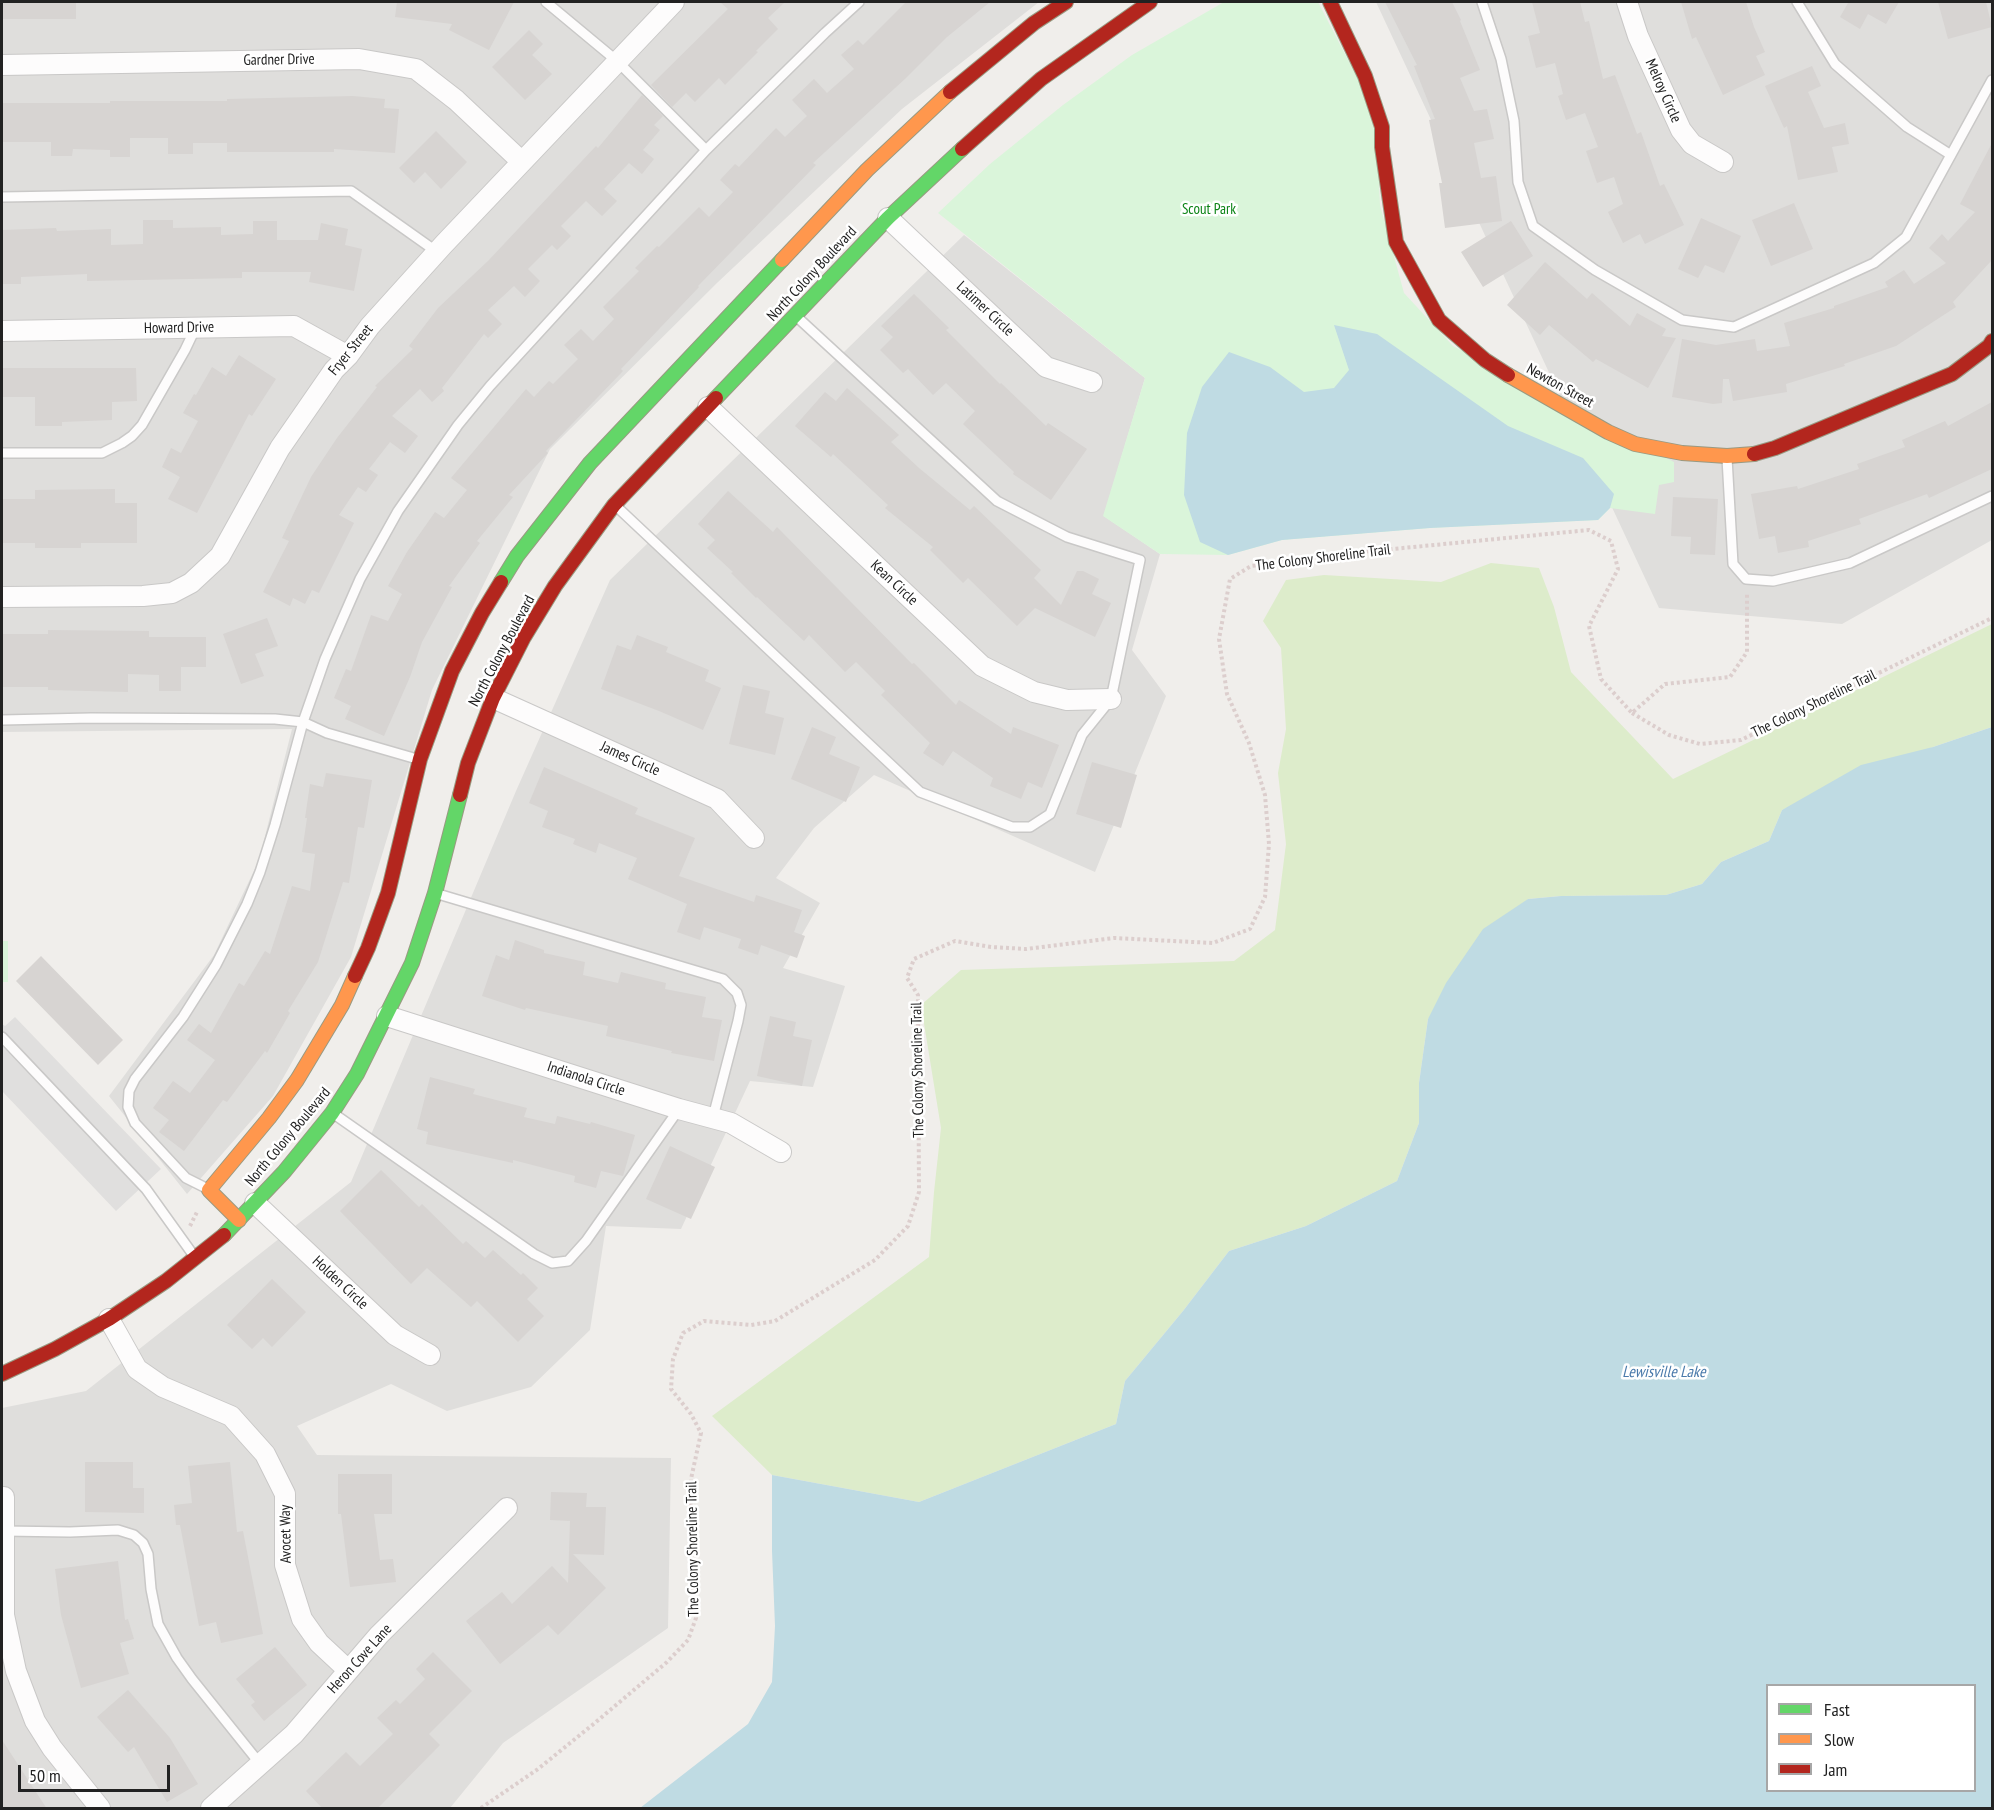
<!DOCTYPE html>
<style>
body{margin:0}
#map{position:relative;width:1994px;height:1810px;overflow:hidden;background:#f0eeeb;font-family:"PT Sans Narrow",sans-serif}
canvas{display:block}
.frame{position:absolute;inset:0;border:3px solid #222;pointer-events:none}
.legend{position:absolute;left:1766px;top:1684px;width:210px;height:108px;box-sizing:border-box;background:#fff;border:2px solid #a7a7a7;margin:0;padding:8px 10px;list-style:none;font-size:18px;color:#222}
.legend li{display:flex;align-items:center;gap:12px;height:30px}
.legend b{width:30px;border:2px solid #a7a7a7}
.scale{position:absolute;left:18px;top:1765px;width:152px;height:27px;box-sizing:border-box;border:3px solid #222;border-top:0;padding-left:8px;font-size:18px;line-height:21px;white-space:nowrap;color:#222;-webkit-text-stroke:4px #fff;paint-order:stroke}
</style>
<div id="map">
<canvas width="1994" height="1810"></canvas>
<div class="frame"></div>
<ul class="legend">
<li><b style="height:8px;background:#63d668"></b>Fast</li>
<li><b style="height:8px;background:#ff974d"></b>Slow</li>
<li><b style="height:8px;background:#b3261e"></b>Jam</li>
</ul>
<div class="scale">50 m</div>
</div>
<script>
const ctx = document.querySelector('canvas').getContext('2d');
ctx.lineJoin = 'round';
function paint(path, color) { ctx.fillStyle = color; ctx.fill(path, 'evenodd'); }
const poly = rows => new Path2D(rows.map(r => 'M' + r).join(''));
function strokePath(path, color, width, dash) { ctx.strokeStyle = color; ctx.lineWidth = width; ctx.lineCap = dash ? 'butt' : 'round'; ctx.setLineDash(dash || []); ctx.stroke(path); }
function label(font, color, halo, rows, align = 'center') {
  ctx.font = font + ' "PT Sans Narrow",sans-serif'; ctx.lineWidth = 5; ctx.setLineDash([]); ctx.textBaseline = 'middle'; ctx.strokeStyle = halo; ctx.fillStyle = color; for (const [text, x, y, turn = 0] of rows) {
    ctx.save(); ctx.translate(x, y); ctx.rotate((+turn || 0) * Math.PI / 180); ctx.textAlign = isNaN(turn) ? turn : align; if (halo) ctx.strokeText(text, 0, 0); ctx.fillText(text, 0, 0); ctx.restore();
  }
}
const residential = poly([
 [2,2,1039,2,902,109,718,282,550,449,432,690,351,957,273,1096,187,1194,109,1096,214,955,259,860,292,729,2,732],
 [1376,2,1992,2,1992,540,1842,624,1659,608],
 [964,235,1145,378,1104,516,1160,554,1132,650,1166,696,1095,872,874,775,814,828,776,878,820,903,783,968,845,986,813,1087,750,1081,681,1229,606,1226,590,1330,531,1387,447,1411,391,1384,297,1426,317,1455,671,1458,668,1628,503,1743,450,1808,2,1808,2,1408,86,1391,351,1182,516,791,610,580]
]);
const grass = poly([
 [1491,563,1539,568,1554,607,1571,672,1673,779,1992,624,1992,727,1933,747,1782,810,1769,841,1721,862,1702,884,1666,895,1561,896,1528,899,1428,1019,1419,1083,1419,1123,1397,1181,1306,1226,1229,1251,1183,1311,1125,1381,1116,1424,919,1502,772,1475,712,1416,929,1257,934,1192,941,1128,921,1005,961,970,1234,961,1275,930,1286,844,1278,773,1286,729,1281,648,1263,621,1286,580,1324,575,1441,582]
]);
const park = poly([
 [1224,2,1318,2,1359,81,1377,138,1380,205,1404,293,1453,346,1674,462,1674,482,1659,485,1655,514,1610,508,1598,520,1430,528,1282,540,1228,555,1160,554,1103,516,1145,378,938,213,990,164,1063,105,1132,55],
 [2,941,8,941,8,982,2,982]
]);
const parking = poly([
 [15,1017,161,1169,116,1211,2,1091,2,1024,5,1026]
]);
const water = poly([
 [1334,325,1377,334,1508,426,1583,458,1614,494,1610,508,1598,520,1430,528,1282,540,1228,555,1200,542,1184,495,1187,433,1202,387,1229,352,1270,367,1304,392,1334,388,1349,370],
 [1992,727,1992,1808,640,1808,748,1724,772,1682,775,1626,772,1551,772,1475,919,1502,1116,1424,1125,1381,1183,1311,1229,1251,1306,1226,1397,1181,1419,1123,1419,1083,1428,1019,1446,983,1483,929,1528,899,1561,896,1666,895,1702,884,1721,862,1769,841,1782,810,1861,765,1933,747],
 [1768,1686,1974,1686,1974,1790,1768,1790]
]);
const building = poly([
 [2,2,76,2,76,19,2,19],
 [397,2,514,2,489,50,449,30,452,24,395,17],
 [720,2,785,2,768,18,778,29,756,51,758,52,725,85,719,78,695,102,686,93,672,107,651,85,728,9],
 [906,2,990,2,947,37,906,78,813,163,816,165,698,286,699,287,621,369,623,371,546,451,548,453,509,495,513,497,477,541,480,543,449,586,452,587,422,642,410,677,384,736,345,719,351,706,334,698,346,669,351,671,371,615,388,621,402,594,388,586,407,552,435,512,444,518,467,490,451,478,526,389,534,397,549,381,553,384,578,359,564,345,581,329,593,341,614,319,603,307,639,271,635,268,657,246,659,247,699,207,709,217,733,192,720,180,735,164,739,167,776,128,785,137,807,116,792,100,814,79,827,93,854,69,841,55,858,40,863,45],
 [1385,2,1452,2,1461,20,1460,21,1480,70,1460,78,1474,111,1487,109,1494,139,1474,143,1481,178,1496,176,1502,221,1445,228,1439,183,1442,183,1429,120,1435,119,1414,66,1417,65],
 [1532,2,1580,2,1585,22,1589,21,1603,79,1615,75,1637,134,1641,132,1660,186,1664,184,1684,225,1645,244,1640,234,1623,243,1608,212,1623,204,1614,177,1597,183,1586,151,1598,147,1585,113,1566,120,1558,96,1563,94,1555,63,1536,68,1528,36,1540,33],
 [1681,2,1746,2,1754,27,1765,52,1756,56,1765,75,1723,95,1696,37,1692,39],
 [1846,2,1899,2,1886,24,1868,14,1860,29,1840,17,1848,3],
 [1938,2,1986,2,1992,27,1948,39],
 [529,30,543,44,532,55,552,74,525,100,492,67],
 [1812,66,1821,86,1808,92,1824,128,1845,123,1849,144,1832,147,1838,172,1798,180,1787,126,1784,128,1765,86],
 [642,95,663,116,654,125,660,130,643,150,654,159,642,174,629,163,604,189,617,201,602,216,586,201,561,226,571,236,557,250,552,245,528,269,540,281,525,297,514,286,488,310,502,324,488,338,484,334,442,388,444,391,432,402,420,389,392,416,418,436,405,453,390,442,369,469,378,475,366,492,358,487,339,515,354,523,319,593,312,590,305,604,293,598,290,606,263,592,289,541,282,538,311,477,337,438,377,387,375,386,413,349,409,346,438,308,488,261,596,146,598,148],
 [353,96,385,99,384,108,399,109,395,153,334,149,334,152,227,152,227,143,193,143,193,154,168,154,168,138,130,138,130,157,110,157,110,150,73,149,72,156,51,156,51,142,2,142,2,103,110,103,110,101,227,101,227,99],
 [436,131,467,162,441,189,425,172,414,183,399,168],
 [1992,143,1992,260,1953,302,1956,307,1896,346,1844,364,1845,366,1786,384,1787,392,1733,401,1729,379,1723,379,1722,403,1713,404,1672,397,1682,339,1716,345,1755,339,1757,351,1790,346,1784,323,1834,308,1834,306,1888,287,1885,282,1904,270,1914,284,1946,263,1929,248,1942,234,1948,241,1975,212,1960,204],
 [1794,203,1813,249,1771,266,1752,220],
 [1701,218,1741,236,1724,273,1705,265,1698,278,1678,269],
 [143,220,173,220,173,228,221,227,221,235,253,234,253,221,277,221,277,240,318,240,321,223,348,229,345,245,362,249,354,291,309,282,311,272,242,272,242,278,87,281,87,274,21,277,21,284,2,284,2,230,56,228,57,231,111,229,111,245,143,244],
 [1511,221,1533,256,1483,287,1461,252],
 [1545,262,1587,299,1592,293,1630,326,1637,313,1666,329,1662,336,1676,338,1648,388,1596,359,1593,362,1549,325,1540,335,1507,305],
 [914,294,949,328,946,330,1000,384,1001,383,1046,426,1048,423,1087,449,1051,500,1013,474,1014,472,963,424,975,411,946,383,933,395,908,369,903,373,880,350,893,337,881,326],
 [239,355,276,379,252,416,249,414,197,513,168,499,180,477,162,467,171,448,181,453,198,421,183,413,194,394,196,395,212,367,226,376],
 [2,368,136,368,137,401,112,402,112,420,62,422,62,426,35,426,35,397,2,397],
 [847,388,899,435,891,442,919,468,970,510,974,506,1041,570,1034,578,1061,605,1077,571,1083,571,1099,579,1092,594,1111,603,1095,637,1035,608,1017,626,968,578,963,583,930,550,933,547,885,508,888,505,833,454,831,457,795,426,825,392,836,401],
 [1992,402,1992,469,1929,498,1927,494,1859,519,1861,524,1808,541,1809,547,1778,553,1775,536,1759,539,1751,494,1797,486,1798,489,1859,469,1857,464,1905,447,1902,440,1945,421,1948,426],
 [115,489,115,503,137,503,137,543,81,543,81,548,35,548,35,543,2,543,2,499,35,499,35,490],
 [728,491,773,532,777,527,912,664,914,663,956,705,959,700,1011,734,1013,727,1059,745,1042,788,1028,782,1021,799,990,786,993,778,953,751,943,766,923,753,930,743,881,695,885,691,856,662,845,672,809,635,804,641,757,597,756,598,731,573,733,572,707,548,715,540,698,524],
 [1673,497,1718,499,1715,555,1690,554,1691,537,1671,536],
 [267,618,278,646,255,654,264,676,241,684,223,634],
 [48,630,149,631,149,637,206,637,206,667,181,667,181,691,159,691,159,675,128,674,128,692,48,690,48,687,2,687,2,634,48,634],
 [637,635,668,647,666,652,709,670,705,681,721,688,703,730,659,711,601,689,617,645,631,650],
 [743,685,770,691,765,713,784,718,775,755,729,744],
 [812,727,836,737,829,754,860,767,846,802,791,779],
 [1092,762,1137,775,1121,828,1076,814],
 [544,767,638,808,635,814,695,838,679,876,754,902,756,895,802,910,794,932,805,936,797,958,761,945,758,955,738,948,741,939,704,927,700,940,677,932,687,904,628,879,637,858,599,843,596,853,573,844,575,839,542,827,548,811,529,803],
 [326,773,372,780,364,828,358,827,349,883,343,882,318,962,288,1011,290,1013,267,1053,265,1051,227,1102,223,1100,184,1151,159,1132,169,1120,153,1108,173,1081,190,1093,215,1060,187,1040,199,1024,211,1033,239,983,244,986,265,951,270,954,292,886,310,891,315,854,302,852,307,818,305,818,310,784,323,787],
 [515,940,544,950,544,953,585,962,583,975,618,983,621,972,666,983,665,989,706,997,702,1017,722,1020,714,1061,671,1053,672,1051,606,1036,608,1026,526,1008,525,1010,482,996,496,955,509,960],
 [41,956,123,1040,98,1065,16,981],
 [770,1016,796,1022,793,1036,812,1040,802,1086,757,1076],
 [430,1077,475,1089,473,1094,527,1108,524,1117,555,1124,557,1116,590,1124,591,1122,635,1135,623,1176,601,1171,596,1188,574,1182,575,1176,513,1160,513,1163,426,1144,428,1132,417,1129],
 [670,1146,715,1167,691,1219,646,1199],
 [381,1170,419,1207,422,1204,463,1244,466,1241,485,1258,493,1250,521,1275,523,1273,538,1288,527,1299,544,1316,518,1342,477,1301,471,1307,427,1268,411,1284,340,1211],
 [272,1279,306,1312,272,1347,263,1338,252,1349,227,1325],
 [85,1462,133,1462,133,1488,144,1488,144,1513,85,1512],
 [230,1462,237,1532,243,1531,263,1634,221,1643,216,1622,199,1626,180,1525,176,1525,174,1505,192,1503,188,1466],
 [338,1474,392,1474,392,1514,374,1514,380,1560,393,1559,396,1582,350,1587,341,1514,338,1514],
 [551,1492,587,1493,586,1507,606,1507,604,1555,573,1554,606,1588,558,1635,548,1625,500,1664,466,1621,502,1592,512,1604,552,1566,568,1583,570,1521,550,1520],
 [118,1561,125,1620,128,1619,134,1639,120,1643,129,1674,81,1688,61,1615,55,1569],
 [275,1647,307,1685,264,1721,251,1705,255,1702,236,1679],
 [433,1652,472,1691,429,1734,440,1745,377,1809,323,1809,306,1791,346,1752,360,1766,393,1734,377,1718,396,1700,400,1704,425,1679,416,1669],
 [128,1690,170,1738,198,1784,167,1802,134,1747,128,1752,97,1717],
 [2,1740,47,1809,2,1809]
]);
const path = poly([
 [1632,713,1669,735,1700,744,1741,740,1992,618],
 [190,1226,197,1212],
 [481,1808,538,1769,596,1722,667,1662,688,1640,696,1618,690,1556,691,1479,701,1433,691,1414,671,1389,673,1359,683,1333,704,1321,751,1325,775,1321,875,1260,908,1226,919,1192,918,995,907,978,914,959,955,941,991,947,1026,949,1114,938,1213,943,1250,929,1265,897,1269,844,1265,795,1249,743,1227,694,1219,639,1230,579,1251,566,1341,554,1589,530,1611,541,1618,569,1589,626,1601,679,1632,713,1665,684,1730,677,1747,652,1747,592]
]);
const lane = poly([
 [546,2,617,61,706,150],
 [1482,2,1501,59,1514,121,1518,182,1533,226,1595,270,1682,320,1734,327,1874,263,1906,237,1992,80],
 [1797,2,1835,64,1907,127,1951,155],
 [2,197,351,191,437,252],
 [2,453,102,453,122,443,132,436,142,425,185,350,196,327],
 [1727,458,1733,564,1746,579,1773,581,1850,563,1992,496],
 [616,506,920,792,1012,827,1030,827,1050,814,1082,735,1111,699,1140,560,1067,537,997,501,797,317],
 [2,720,91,718,275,719,303,722,327,733,417,759],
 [438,894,723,979,737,993,741,1005,738,1021,713,1117],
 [2,1037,146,1189,194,1256],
 [334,1114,534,1254,552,1263,568,1261,586,1241,679,1109],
 [206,1188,186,1178,135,1123,128,1107,129,1091,135,1079,183,1017,216,965,247,904,260,872,275,825,303,722,325,659,360,579,398,511,458,425,490,386,706,150,825,33,859,2],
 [4,1531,70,1532,118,1530,134,1535,143,1543,148,1554,151,1589,158,1624,177,1658,192,1679,261,1765]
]);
const street = poly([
 [1627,2,1638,36,1681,130,1692,144,1723,162],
 [2,65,359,59,416,69,456,100,521,161],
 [888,218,1046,367,1092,382],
 [2,331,294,326,348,356],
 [708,407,982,666,1034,692,1067,700,1111,699],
 [2,597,143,596,172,593,191,583,220,556,280,448,334,370,348,356,370,326,444,244,674,2],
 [493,698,717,799,754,838],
 [387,1016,679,1109,731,1123,781,1152],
 [255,1203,395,1335,430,1355],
 [109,1319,137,1369,163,1387,231,1416,265,1454,285,1494,285,1565,302,1619,319,1643,348,1670],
 [4,1497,4,1615,16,1671,35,1721,52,1748,100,1808],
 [211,1808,294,1734,379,1635,507,1508]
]);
const fast = poly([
 [716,398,888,218,962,149],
 [501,582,517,556,590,463,782,260],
 [224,1235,284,1172,332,1113,357,1074,412,963,435,893,460,795]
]);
const slow = poly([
 [782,260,867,170,950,92],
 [1508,375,1608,432,1635,444,1682,453,1727,456,1754,454],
 [239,1220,209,1190,269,1118,297,1080,342,1005,355,976]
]);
const jam = poly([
 [1330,2,1365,76,1382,127,1382,147,1396,242,1439,320,1485,360,1508,375],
 [950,92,1034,23,1066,2],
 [962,149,1041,79,1150,2],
 [1754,454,1775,448,1952,374,1989,346,1992,341],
 [460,795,468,763,493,698,524,637,555,586,614,505,716,398],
 [355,976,368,948,388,893,420,759,452,671,482,613,501,582],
 [2,1374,55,1349,109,1319,166,1281,224,1235]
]);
const streetNames = [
 ["Gardner Drive",279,60,-1],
 ["Melroy Circle",1663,91,66],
 ["North Colony Boulevard",812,274,-47],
 ["Latimer Circle",985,309,43],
 ["Howard Drive",179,328,-1],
 ["Fryer Street",351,350,-51],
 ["Newton Street",1560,386,29],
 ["The Colony Shoreline Trail",1323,558,-7],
 ["Kean Circle",894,583,43],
 ["North Colony Boulevard",502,651,-62],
 ["The Colony Shoreline Trail",1814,704,-26],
 ["James Circle",630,759,24],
 ["The Colony Shoreline Trail",918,1070,-91],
 ["Indianola Circle",586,1079,18],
 ["North Colony Boulevard",288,1137,-50],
 ["Holden Circle",340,1283,43],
 ["Avocet Way",286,1534,-91],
 ["The Colony Shoreline Trail",693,1549,-91],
 ["Heron Cove Lane",360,1659,-48]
];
const parkNames = [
 ["Scout Park",1209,210]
];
const waterNames = [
 ["Lewisville Lake",1664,1372]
];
paint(residential, '#dfdedc');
paint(grass, '#ddeccb');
paint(park, '#daf5da');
paint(parking, '#e0dfde');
paint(water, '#bfdbe3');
paint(building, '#d7d4d2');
strokePath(lane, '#c9c8c7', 12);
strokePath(street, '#c9c8c7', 22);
strokePath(fast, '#999a82', 16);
strokePath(slow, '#999a82', 16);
strokePath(jam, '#999a82', 16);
strokePath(path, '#dccecd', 4, [3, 3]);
strokePath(lane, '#fdfcfc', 9);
strokePath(street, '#fdfcfc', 20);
strokePath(fast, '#63d668', 14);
strokePath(slow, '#ff974d', 14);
strokePath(jam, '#b3261e', 14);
label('15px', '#222', '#fff', streetNames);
label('15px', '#0c8416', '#fff', parkNames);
label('italic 16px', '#4a7aab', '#fff', waterNames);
</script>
